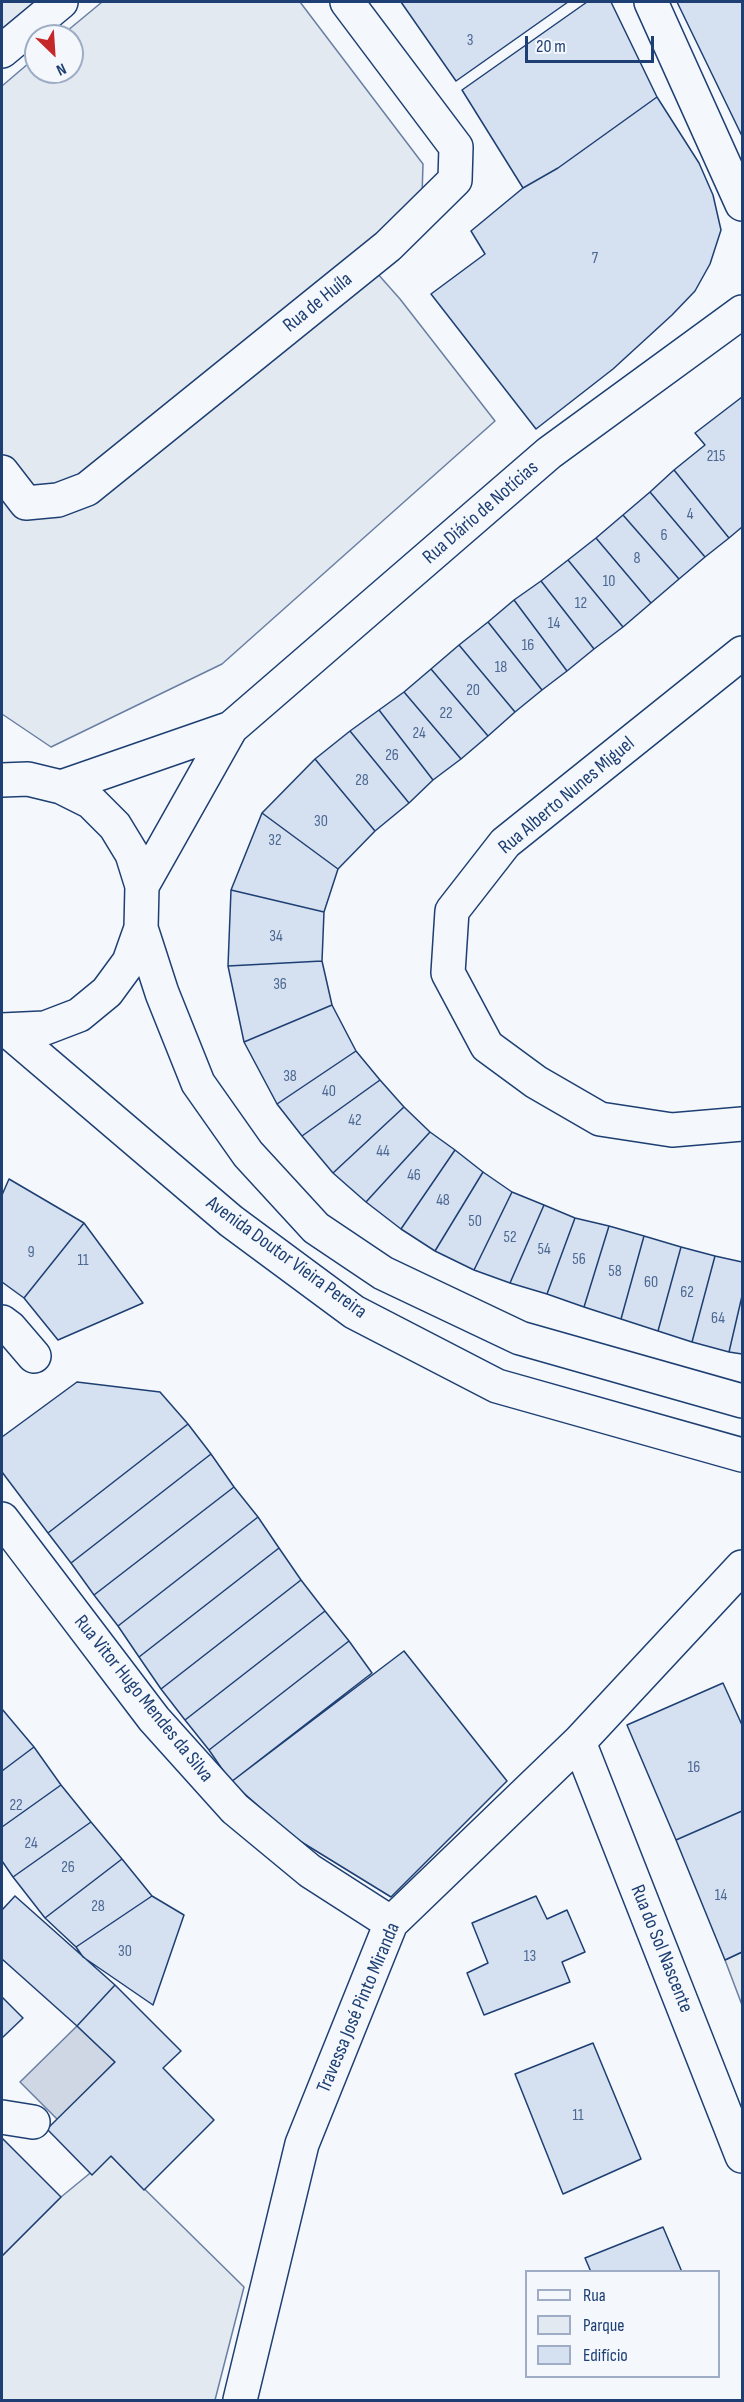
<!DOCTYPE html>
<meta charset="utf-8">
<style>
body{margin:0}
#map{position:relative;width:744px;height:2402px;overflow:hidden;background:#f4f7fb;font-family:"Sofia Sans Condensed",sans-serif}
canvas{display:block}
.frame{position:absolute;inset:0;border:3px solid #1d3f73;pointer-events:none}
.legend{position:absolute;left:525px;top:2270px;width:195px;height:108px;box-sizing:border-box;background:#f4f7fb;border:2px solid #9eadc5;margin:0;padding:8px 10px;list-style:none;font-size:18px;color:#1d3f73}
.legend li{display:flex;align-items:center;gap:12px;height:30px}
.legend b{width:30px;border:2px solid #9eadc5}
.north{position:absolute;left:24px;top:24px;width:60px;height:60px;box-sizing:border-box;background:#f4f7fb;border:2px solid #9eadc5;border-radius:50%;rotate:155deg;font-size:16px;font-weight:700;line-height:24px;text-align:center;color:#1d3f73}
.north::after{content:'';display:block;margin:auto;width:21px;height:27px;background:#c62828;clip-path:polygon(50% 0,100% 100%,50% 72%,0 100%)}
.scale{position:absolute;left:525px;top:36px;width:129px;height:27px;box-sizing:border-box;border:3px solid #1d3f73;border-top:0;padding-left:8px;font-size:18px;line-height:21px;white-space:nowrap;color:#1d3f73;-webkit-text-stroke:4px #f4f7fb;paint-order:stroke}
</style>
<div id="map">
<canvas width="744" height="2402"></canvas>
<div class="frame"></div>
<ul class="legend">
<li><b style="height:8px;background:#f4f7fb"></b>Rua</li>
<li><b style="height:16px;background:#e3e9f0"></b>Parque</li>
<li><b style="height:16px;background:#d5e0f0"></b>Edifício</li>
</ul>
<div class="north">N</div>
<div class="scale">20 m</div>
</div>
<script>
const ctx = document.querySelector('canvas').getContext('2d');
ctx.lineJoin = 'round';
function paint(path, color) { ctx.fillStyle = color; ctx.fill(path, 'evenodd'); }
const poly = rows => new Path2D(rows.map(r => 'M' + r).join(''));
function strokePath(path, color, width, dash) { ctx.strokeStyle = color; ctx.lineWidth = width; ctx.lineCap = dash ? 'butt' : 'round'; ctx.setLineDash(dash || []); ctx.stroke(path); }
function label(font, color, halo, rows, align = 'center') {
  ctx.font = font + ' "Sofia Sans Condensed",sans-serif'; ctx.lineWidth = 4.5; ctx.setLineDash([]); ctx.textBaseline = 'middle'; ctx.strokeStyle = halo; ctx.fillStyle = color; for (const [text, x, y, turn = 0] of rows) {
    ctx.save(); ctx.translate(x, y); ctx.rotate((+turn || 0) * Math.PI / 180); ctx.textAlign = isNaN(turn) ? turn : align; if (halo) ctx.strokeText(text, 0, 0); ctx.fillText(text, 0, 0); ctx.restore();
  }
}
const green = poly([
 [2,2,61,2,2,51,2,2],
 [102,2,300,2,423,164,422,196,361,255,400,299,495,421,222,664,51,747,2,714,2,86,36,57,36,72,72,72,72,36,61,36,102,2],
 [742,1952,742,2005,725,1960,742,1952],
 [111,2156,244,2287,215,2400,2,2400,2,2256,61,2197,111,2156]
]);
const water = poly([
 [77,2026,115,2062,58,2120,20,2082,77,2026]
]);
const building = poly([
 [401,2,568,2,456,81,401,2],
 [587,2,611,2,657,97,558,168,523,188,462,90,587,2],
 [677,2,742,2,742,136,677,2],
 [657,97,699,163,713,195,721,230,710,264,695,291,672,315,613,369,536,429,431,294,485,254,471,231,523,188,558,168,657,97],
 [742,397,742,527,729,538,674,470,705,445,695,433,742,397],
 [674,470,729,538,705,557,650,492,674,470],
 [650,492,705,557,679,579,623,515,650,492],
 [623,515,679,579,651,603,596,538,623,515],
 [596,538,651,603,623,627,568,560,596,538],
 [568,560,623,627,594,649,541,581,568,560],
 [541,581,594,649,567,671,514,600,541,581],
 [514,600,567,671,542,690,488,622,514,600],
 [488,622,542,690,515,712,459,645,488,622],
 [459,645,515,712,488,736,431,669,459,645],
 [431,669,488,736,461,759,404,692,431,669],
 [404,692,461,759,433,780,379,710,404,692],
 [379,710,433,780,409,803,350,731,379,710],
 [350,731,409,803,375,831,315,759,350,731],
 [315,759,375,831,338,869,262,813,315,759],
 [262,813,338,869,324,912,231,890,262,813],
 [231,890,324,912,322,961,228,966,231,890],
 [322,961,332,1005,244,1042,228,966,322,961],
 [332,1005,356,1051,277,1104,244,1042,332,1005],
 [356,1051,380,1080,302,1136,277,1104,356,1051],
 [380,1080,404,1107,333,1173,302,1136,380,1080],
 [404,1107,430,1132,366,1202,333,1173,404,1107],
 [430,1132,455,1150,401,1229,366,1202,430,1132],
 [455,1150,483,1172,435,1251,401,1229,455,1150],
 [483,1172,512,1192,474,1270,435,1251,483,1172],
 [9,1179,84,1223,24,1298,2,1282,2,1195,9,1179],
 [512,1192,544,1205,510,1283,474,1270,512,1192],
 [544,1205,575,1218,547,1294,510,1283,544,1205],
 [575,1218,609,1226,584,1307,547,1294,575,1218],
 [84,1223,143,1303,58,1340,24,1298,84,1223],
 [609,1226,644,1236,621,1319,584,1307,609,1226],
 [644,1236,681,1247,658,1331,621,1319,644,1236],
 [681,1247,715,1256,692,1342,658,1331,681,1247],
 [715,1256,742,1262,742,1296,729,1352,692,1342,715,1256],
 [742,1296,742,1354,729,1352,742,1296],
 [77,1382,160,1392,188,1424,48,1533,2,1472,2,1437,77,1382],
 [188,1424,211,1454,71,1563,48,1533,188,1424],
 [211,1454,234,1487,94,1595,71,1563,211,1454],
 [234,1487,258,1517,118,1626,94,1595,234,1487],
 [258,1517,279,1548,139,1657,118,1626,258,1517],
 [279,1548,301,1580,161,1689,139,1657,279,1548],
 [301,1580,325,1611,185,1720,161,1689,301,1580],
 [325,1611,349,1641,209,1750,185,1720,325,1611],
 [349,1641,372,1673,231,1782,209,1750,349,1641],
 [404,1651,507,1781,391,1897,295,1838,231,1782,404,1651],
 [723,1683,742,1725,742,1811,676,1840,627,1725,723,1683],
 [2,1709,34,1747,2,1771,2,1709],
 [34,1747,61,1785,2,1827,2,1771,34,1747],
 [61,1785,91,1822,13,1877,2,1861,2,1827,61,1785],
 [742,1811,742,1952,725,1960,676,1840,742,1811],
 [91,1822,122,1859,45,1918,13,1877,91,1822],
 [122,1859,152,1896,76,1947,45,1918,122,1859],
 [15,1896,115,1985,77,2026,2,1959,2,1910,15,1896],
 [152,1896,184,1915,153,2005,83,1957,76,1947,152,1896],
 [536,1896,547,1919,567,1910,585,1952,562,1962,570,1982,484,2015,467,1973,488,1963,472,1923,536,1896],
 [115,1985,181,2051,163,2068,214,2120,144,2190,111,2156,92,2175,47,2129,115,2062,77,2026,115,1985],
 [2,1997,23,2018,2,2038,2,1997],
 [593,2043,641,2159,563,2194,515,2074,593,2043],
 [2,2138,61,2197,2,2256,2,2138],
 [663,2227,682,2272,591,2272,585,2258,663,2227]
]);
const minor = poly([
 [651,2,742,204],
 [2,51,61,2],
 [2,472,26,503,58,500,87,489,388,246,455,180,456,147,347,2],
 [742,653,505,843,452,911,448,973,487,1046,536,1082,600,1119,672,1130,742,1124],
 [2,1322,10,1328,34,1356],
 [2,1519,154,1719,235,1809,310,1871,391,1923],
 [579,1742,742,2156],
 [2,2117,33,2122],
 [240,2400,302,2144,391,1923,579,1742,742,1567]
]);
const major = poly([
 [2,780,28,779,61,787,91,802,115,826,132,854,142,886,141,928,129,962,107,992,79,1015,45,1028,2,1030],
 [61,787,231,728],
 [142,886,231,728,549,453,742,312],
 [141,928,162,993,198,1083,248,1154,316,1228,383,1273,520,1338,742,1401],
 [8,1031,231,1221,354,1312,497,1386,742,1455]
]);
const numberNames = [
 ["3",470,41],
 ["7",595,259],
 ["215",716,457],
 ["4",690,515],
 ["6",664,536],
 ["8",637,559],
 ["10",609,582],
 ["12",581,604],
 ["14",554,624],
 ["16",528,646],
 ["18",501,668],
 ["20",473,691],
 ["22",446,714],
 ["24",419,734],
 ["26",392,756],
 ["28",362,781],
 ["30",321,822],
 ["32",275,841],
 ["34",276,937],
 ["36",280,985],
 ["38",290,1077],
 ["40",329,1092],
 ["42",355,1121],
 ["44",383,1152],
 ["46",414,1176],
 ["48",443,1201],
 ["50",475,1222],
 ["52",510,1238],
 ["54",544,1250],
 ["9",31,1253],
 ["56",579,1260],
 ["11",83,1261],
 ["58",615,1272],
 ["60",651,1283],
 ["62",687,1293],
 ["64",718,1319],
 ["16",694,1768],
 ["22",16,1806],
 ["24",31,1844],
 ["26",68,1868],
 ["14",721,1896],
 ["28",98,1907],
 ["30",125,1952],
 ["13",530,1957],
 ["11",578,2116]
];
const streetNames = [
 ["Rua de Huíla",318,303,-39],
 ["Rua Diário de Notícias",481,513,-41],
 ["Rua Alberto Nunes Miguel",567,796,-40],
 ["Avenida Doutor Vieira Pereira",286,1258,36],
 ["Rua Vitor Hugo Mendes da Silva",143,1699,51],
 ["Rua do Sol Nascente",661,1949,68],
 ["Travessa José Pinto Miranda",359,2008,-67]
];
paint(green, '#e3e9f0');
strokePath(green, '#687fa3', 1.5);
paint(water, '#cfd7e4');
strokePath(water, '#687fa3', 1.5);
paint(building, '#d5e0f0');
strokePath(building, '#1d3f73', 1.5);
strokePath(minor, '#1d3f73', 36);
strokePath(major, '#1d3f73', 36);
strokePath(minor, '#f4f7fb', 33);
strokePath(major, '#f4f7fb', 33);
label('16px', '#4b6792', null, numberNames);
label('20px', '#1d3f73', '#f4f7fb', streetNames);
</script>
